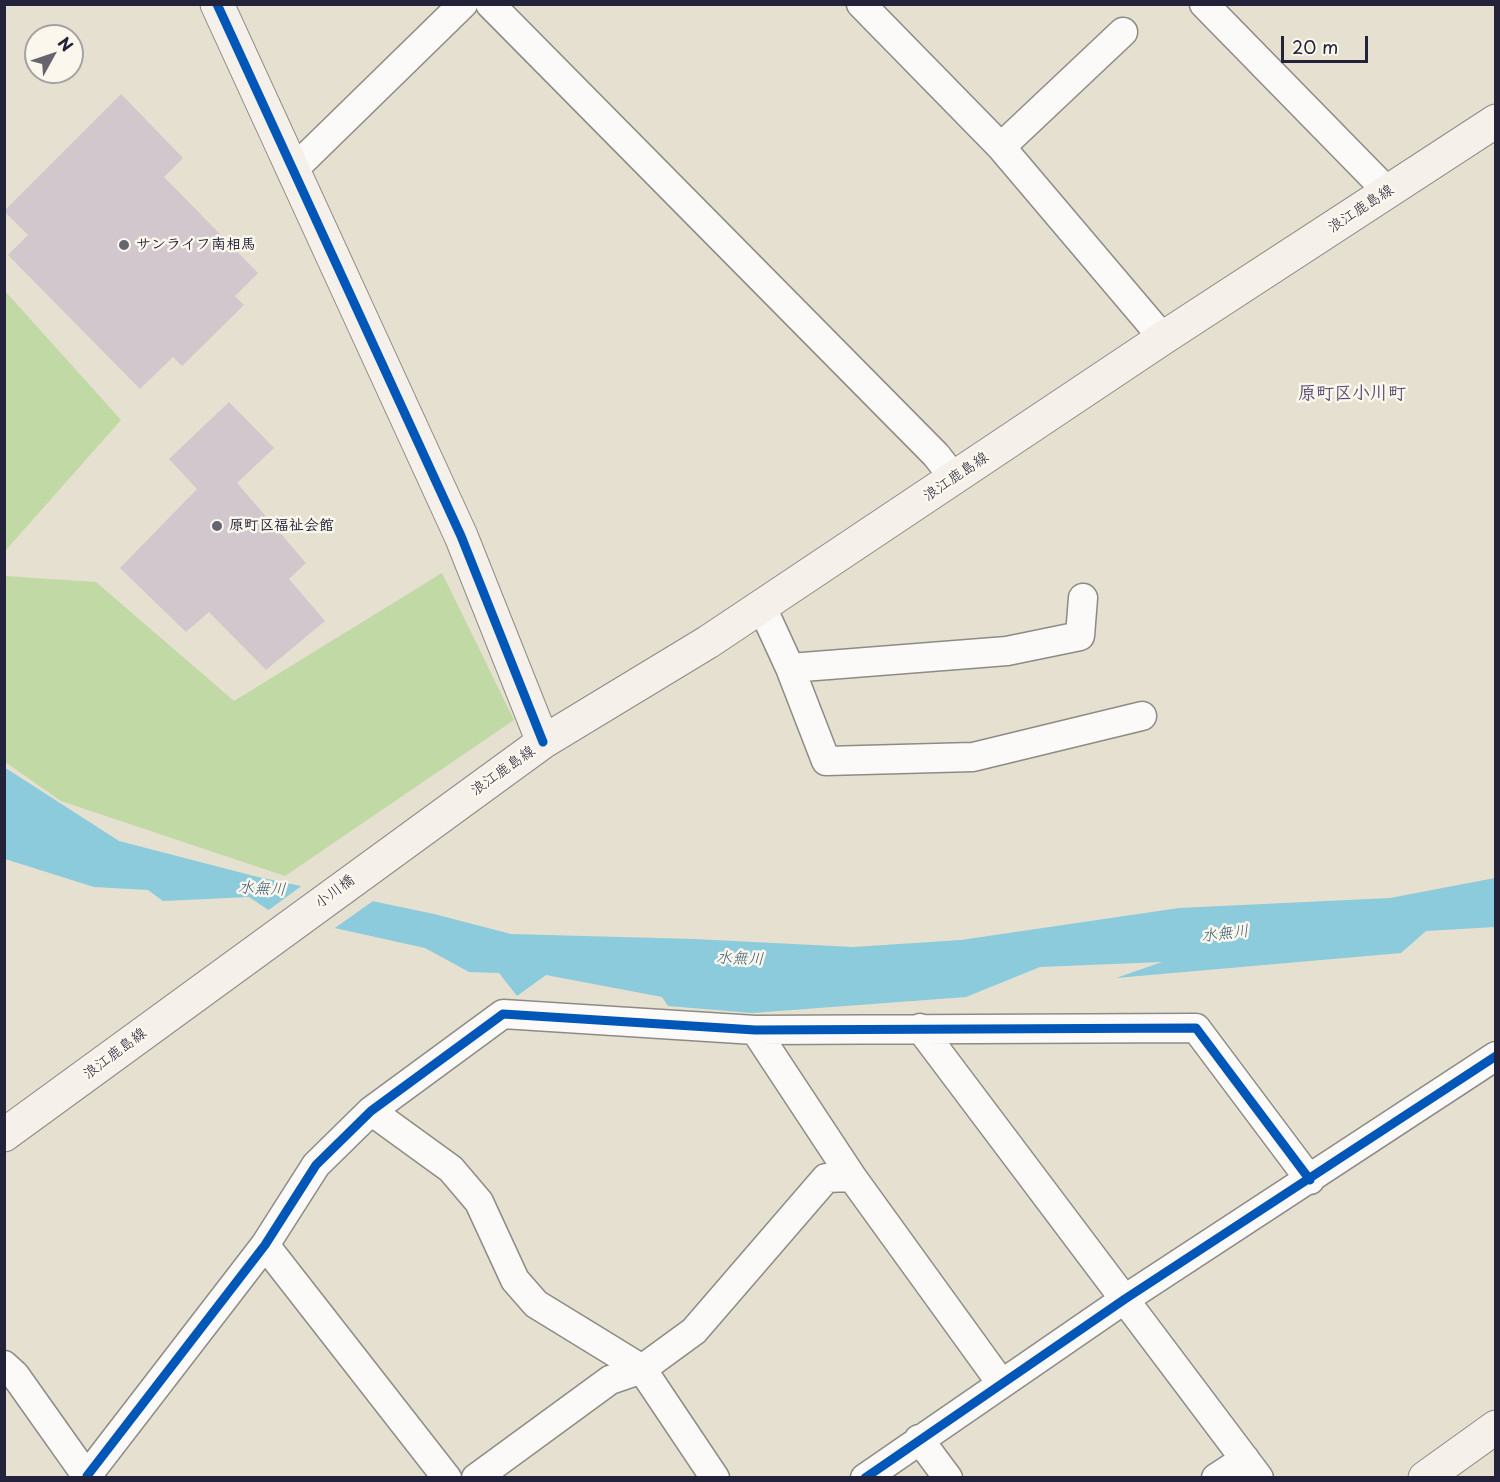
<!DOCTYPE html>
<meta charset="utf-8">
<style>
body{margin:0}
#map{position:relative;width:1500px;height:1482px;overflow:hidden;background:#e5e0cf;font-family:"Playpen Sans",sans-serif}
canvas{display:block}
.frame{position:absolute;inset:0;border:6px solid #22223b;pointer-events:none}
.north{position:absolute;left:24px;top:24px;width:60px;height:60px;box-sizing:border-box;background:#fbf7ec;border:2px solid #a4a2a5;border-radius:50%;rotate:50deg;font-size:16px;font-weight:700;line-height:24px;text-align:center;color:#22223b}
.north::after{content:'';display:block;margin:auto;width:21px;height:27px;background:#66646f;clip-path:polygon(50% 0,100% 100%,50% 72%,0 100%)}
.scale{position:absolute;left:1281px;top:36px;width:87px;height:27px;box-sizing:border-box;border:3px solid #22223b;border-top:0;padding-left:8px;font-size:18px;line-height:21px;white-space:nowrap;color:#22223b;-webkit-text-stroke:4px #fbf7ec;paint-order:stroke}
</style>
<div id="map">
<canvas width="1500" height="1482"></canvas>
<div class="frame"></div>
<div class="north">N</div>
<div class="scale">20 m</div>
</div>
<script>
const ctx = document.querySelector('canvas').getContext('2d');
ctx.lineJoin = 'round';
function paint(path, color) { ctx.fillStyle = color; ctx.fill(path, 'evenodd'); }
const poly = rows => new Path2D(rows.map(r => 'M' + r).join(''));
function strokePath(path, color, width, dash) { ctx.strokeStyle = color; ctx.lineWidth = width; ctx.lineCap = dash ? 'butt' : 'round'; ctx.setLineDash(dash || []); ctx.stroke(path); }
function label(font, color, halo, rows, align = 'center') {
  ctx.font = font + ' "Playpen Sans","Klee One",sans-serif'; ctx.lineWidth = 5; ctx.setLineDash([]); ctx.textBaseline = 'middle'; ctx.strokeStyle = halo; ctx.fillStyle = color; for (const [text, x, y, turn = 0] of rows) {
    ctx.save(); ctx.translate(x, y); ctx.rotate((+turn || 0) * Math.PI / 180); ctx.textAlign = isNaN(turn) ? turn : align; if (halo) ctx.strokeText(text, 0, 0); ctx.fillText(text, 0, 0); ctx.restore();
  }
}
const green = poly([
 [5,291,121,420,5,551],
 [442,573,514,720,285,876,61,801,5,762,5,576,96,582,234,701]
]);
const water = poly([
 [4,767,119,841,258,877,434,914,511,934,694,939,853,947,961,940,1179,908,1390,898,1495,878,1495,927,1426,931,1401,953,1116,978,1162,962,1040,967,966,997,752,1013,668,1006,662,997,546,975,517,996,499,973,469,972,425,948,276,915,249,897,163,901,148,890,94,887,5,859]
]);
const pier = poly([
 [304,884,376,899,332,930,275,918,266,912]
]);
const building = poly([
 [121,94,183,158,164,177,258,273,235,296,244,305,182,366,173,357,140,389,8,255,28,235,4,211],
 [229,402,274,448,237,483,306,563,289,579,325,621,266,670,209,612,186,632,120,568,197,489,169,459]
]);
const street = poly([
 [490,4,936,455,954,478],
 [861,4,1001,147,1163,338],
 [1204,4,1388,192],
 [1001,147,1123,32],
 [294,169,463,4],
 [761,605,790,668,826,761,973,757,1142,716],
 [790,668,1007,651,1080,636,1083,598],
 [920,1028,1259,1478],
 [755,1030,852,1177],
 [371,1111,451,1169,479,1202,515,1280,536,1304,642,1369,715,1478],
 [265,1245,447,1478],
 [4,1365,15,1375,88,1478],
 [919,1439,948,1478],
 [87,1476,265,1245,316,1165,371,1111,503,1014,755,1030,1196,1028,1310,1180],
 [476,1478,610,1380,642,1369,694,1331,826,1178,852,1177,1001,1383],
 [865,1478,1125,1299,1496,1056],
 [1216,1478,1245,1459]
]);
const secondary = poly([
 [217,4,461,536,543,742],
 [4,1135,543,742,708,642,1163,338,1496,121],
 [1425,1478,1496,1427]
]);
const cycleway = poly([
 [217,4,461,536,543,742],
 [87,1476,265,1245,316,1165,371,1111,503,1014,755,1030,1196,1028,1310,1180],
 [865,1478,1125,1299,1496,1056]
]);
const markers = [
 [124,245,6,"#66646f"],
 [217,526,6,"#66646f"]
];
const streetNames = [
 ["浪江鹿島線",1361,209,-33],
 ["浪江鹿島線",956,477,-34],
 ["浪江鹿島線",503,771,-35],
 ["小川橋",335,892,-37],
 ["浪江鹿島線",115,1054,-37]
];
const poiNames = [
 ["サンライフ南相馬",136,245],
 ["原町区福祉会館",229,526]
];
const waterNames = [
 ["水無川",262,889,3],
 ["水無川",1225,934,-7],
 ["水無川",740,959,2]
];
const quarterNames = [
 ["原町区小川町",1352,394]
];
paint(green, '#c0d9a5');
paint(water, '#8bcbdc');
paint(pier, '#e5e0cf');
paint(building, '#d1c7cc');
strokePath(street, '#8d8b86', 31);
strokePath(secondary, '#8d8b86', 35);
strokePath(street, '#fbfaf8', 28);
strokePath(secondary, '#f5f1ea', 33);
strokePath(cycleway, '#0057b8', 9);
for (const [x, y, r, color] of markers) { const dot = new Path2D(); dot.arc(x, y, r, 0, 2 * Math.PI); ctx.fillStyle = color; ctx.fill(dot); strokePath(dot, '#fbf7ec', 2); }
label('15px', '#22223b', '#fbf7ec', streetNames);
label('bold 15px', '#22223b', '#fbf7ec', poiNames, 'left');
label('italic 16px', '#395a75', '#fbf7ec', waterNames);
label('bold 18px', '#5a4c75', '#fbf7ec', quarterNames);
</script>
